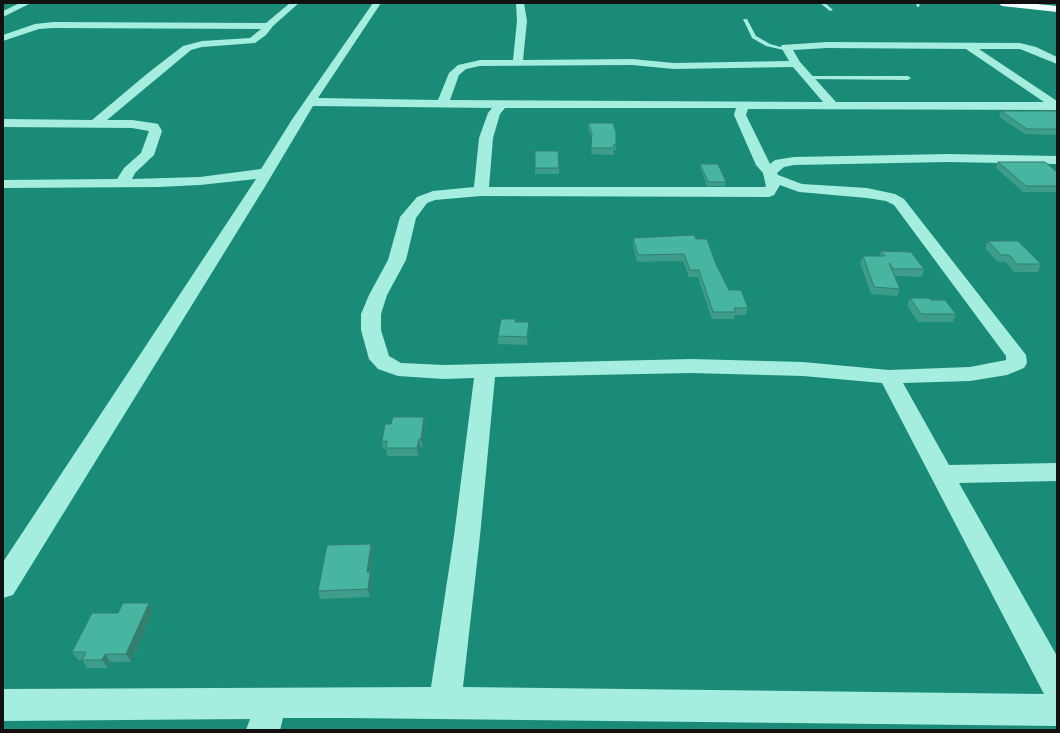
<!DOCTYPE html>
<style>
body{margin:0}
#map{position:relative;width:1060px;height:733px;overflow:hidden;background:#1a8b76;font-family:"Fira Sans",sans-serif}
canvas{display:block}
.frame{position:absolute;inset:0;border:4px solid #111;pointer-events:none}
</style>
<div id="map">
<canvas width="1060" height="733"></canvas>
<div class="frame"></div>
</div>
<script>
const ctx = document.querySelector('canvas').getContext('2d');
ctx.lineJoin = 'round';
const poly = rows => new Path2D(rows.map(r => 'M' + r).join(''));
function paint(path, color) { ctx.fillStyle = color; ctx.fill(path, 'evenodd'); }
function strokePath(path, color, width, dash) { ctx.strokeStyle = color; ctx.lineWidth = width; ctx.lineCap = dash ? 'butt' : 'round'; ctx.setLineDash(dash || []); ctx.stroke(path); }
const service = poly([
 [820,3,825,3,833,10,830,11,820,3],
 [916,3,920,3,919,7,917,7,916,3],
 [743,19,747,19,756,36,770,44,788,49,788,51,766,46,752,38,743,19],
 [809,76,908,76,911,78,908,80,807,79,806,78,809,76]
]);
const minor = poly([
 [20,3,31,3,3,17,3,11,20,3],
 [290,3,299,3,273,26,266,35,255,43,202,47,191,50,107,120,132,120,153,123,158,124,162,131,154,155,135,173,132,179,200,177,261,169,293,118,373,3,381,3,318,98,438,100,449,73,458,65,480,60,513,60,517,21,516,3,524,3,527,21,523,60,632,59,674,63,789,61,781,47,782,45,827,42,1020,43,1036,47,1057,57,1057,64,1020,49,979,49,1057,101,1057,110,748,109,746,115,770,164,775,160,794,157,948,154,1057,156,1057,164,948,162,794,165,784,167,777,173,778,175,802,184,867,188,895,194,904,199,1026,355,1027,363,1024,368,1007,375,970,381,903,383,949,465,1057,463,1057,481,959,483,1057,656,1057,726,346,718,283,718,280,730,246,730,250,719,3,721,3,689,431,687,454,536,474,378,444,379,398,376,378,369,369,359,361,330,361,314,369,295,388,260,400,217,417,197,433,191,474,187,479,138,488,113,492,108,313,106,266,185,13,595,3,598,3,562,256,179,200,185,159,187,3,188,3,180,117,179,124,168,141,153,149,131,132,128,3,127,3,119,92,120,148,73,183,46,202,41,250,38,261,29,53,28,39,29,3,41,3,35,35,24,53,22,266,23,290,3],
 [827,48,966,49,1044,102,836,102,800,62,793,50,827,48],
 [632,65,674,69,793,67,823,102,450,100,459,75,466,69,480,66,632,65],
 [505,108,736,108,734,115,756,165,763,173,766,186,765,187,489,187,493,138,500,114,505,108],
 [780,185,799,192,867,198,886,201,894,205,1006,356,1006,360,970,367,889,370,803,362,691,359,444,365,401,363,389,356,381,330,381,314,387,295,406,260,416,218,427,203,435,200,481,196,769,197,774,195,780,185],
 [691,373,803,376,882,383,1044,694,463,687,480,536,495,377,691,373]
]);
const trunk = poly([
 [998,3,1027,3,1057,6,1057,12,1002,6,998,3]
]);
const wall = poly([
 [1001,111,1057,111,1057,135,1025,134,999,117],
 [588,123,616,144,616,150,614,150,614,155,591,154,592,139,588,129],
 [535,151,559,168,559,174,535,174],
 [998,162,1057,172,1057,192,1023,192,996,168],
 [700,164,726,182,725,186,707,186,700,167],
 [633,238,696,239,715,262,729,290,748,308,746,315,735,315,734,319,712,319,698,277,689,277,683,261,637,262,633,245],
 [988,241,1041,264,1038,272,1014,272,1006,262,998,262,985,248],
 [881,251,924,269,922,277,895,276,900,289,897,296,871,294,860,263,863,256,879,256],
 [910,298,956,314,953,322,918,322,907,305],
 [516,319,516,322,529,322,529,330,527,345,498,344,498,336],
 [424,417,425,425,422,447,420,447,418,456,387,456,386,449,383,449,382,441,391,424],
 [371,544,373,552,370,572,372,580,370,597,320,599,318,591],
 [153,611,131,662,110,662,108,668,87,668,82,660,78,660,72,652,118,613]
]);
const shadedWall = poly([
 [529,322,529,330,527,345,527,337],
 [424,417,425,425,422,447,421,439],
 [419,439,420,447,418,456,417,448],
 [371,544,373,552,369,580,367,572],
 [370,572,372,580,370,597,368,589],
 [149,603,153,611,131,662,126,654],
 [105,654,110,662,108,668,102,660]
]);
const building = poly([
 [1001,111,1057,111,1057,129,1027,129,1001,111],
 [588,123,613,123,616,132,616,144,614,144,614,148,591,148,592,133,588,123],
 [535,151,558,151,559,168,535,168,535,151],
 [998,162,1045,162,1057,172,1057,186,1026,186,998,162],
 [700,164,718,164,726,182,708,182,700,164],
 [694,235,696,239,707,239,715,262,729,290,741,290,748,308,734,308,736,312,713,312,699,270,690,270,684,254,638,255,633,238,694,235],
 [988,241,1018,241,1041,264,1017,264,1009,255,1001,255,988,241],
 [881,251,911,252,924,269,893,269,889,263,900,289,874,287,863,256,885,256,881,251],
 [910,298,929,298,931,300,945,300,956,314,921,314,910,298],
 [501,319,516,319,515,322,529,322,527,337,498,336,501,319],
 [393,417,424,417,421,439,419,439,417,448,386,448,387,441,382,441,385,424,391,424,393,417],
 [371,544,367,572,370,572,368,589,318,591,327,545,371,544],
 [123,603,149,603,126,654,105,654,102,660,82,660,86,652,72,652,92,613,118,613,123,603]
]);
paint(service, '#a4eddf');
paint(minor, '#a4eddf');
paint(trunk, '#f5fffe');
paint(wall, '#3d9c8a');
paint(shadedWall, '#327f70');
paint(building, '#47b5a0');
strokePath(building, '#327f70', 1);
</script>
